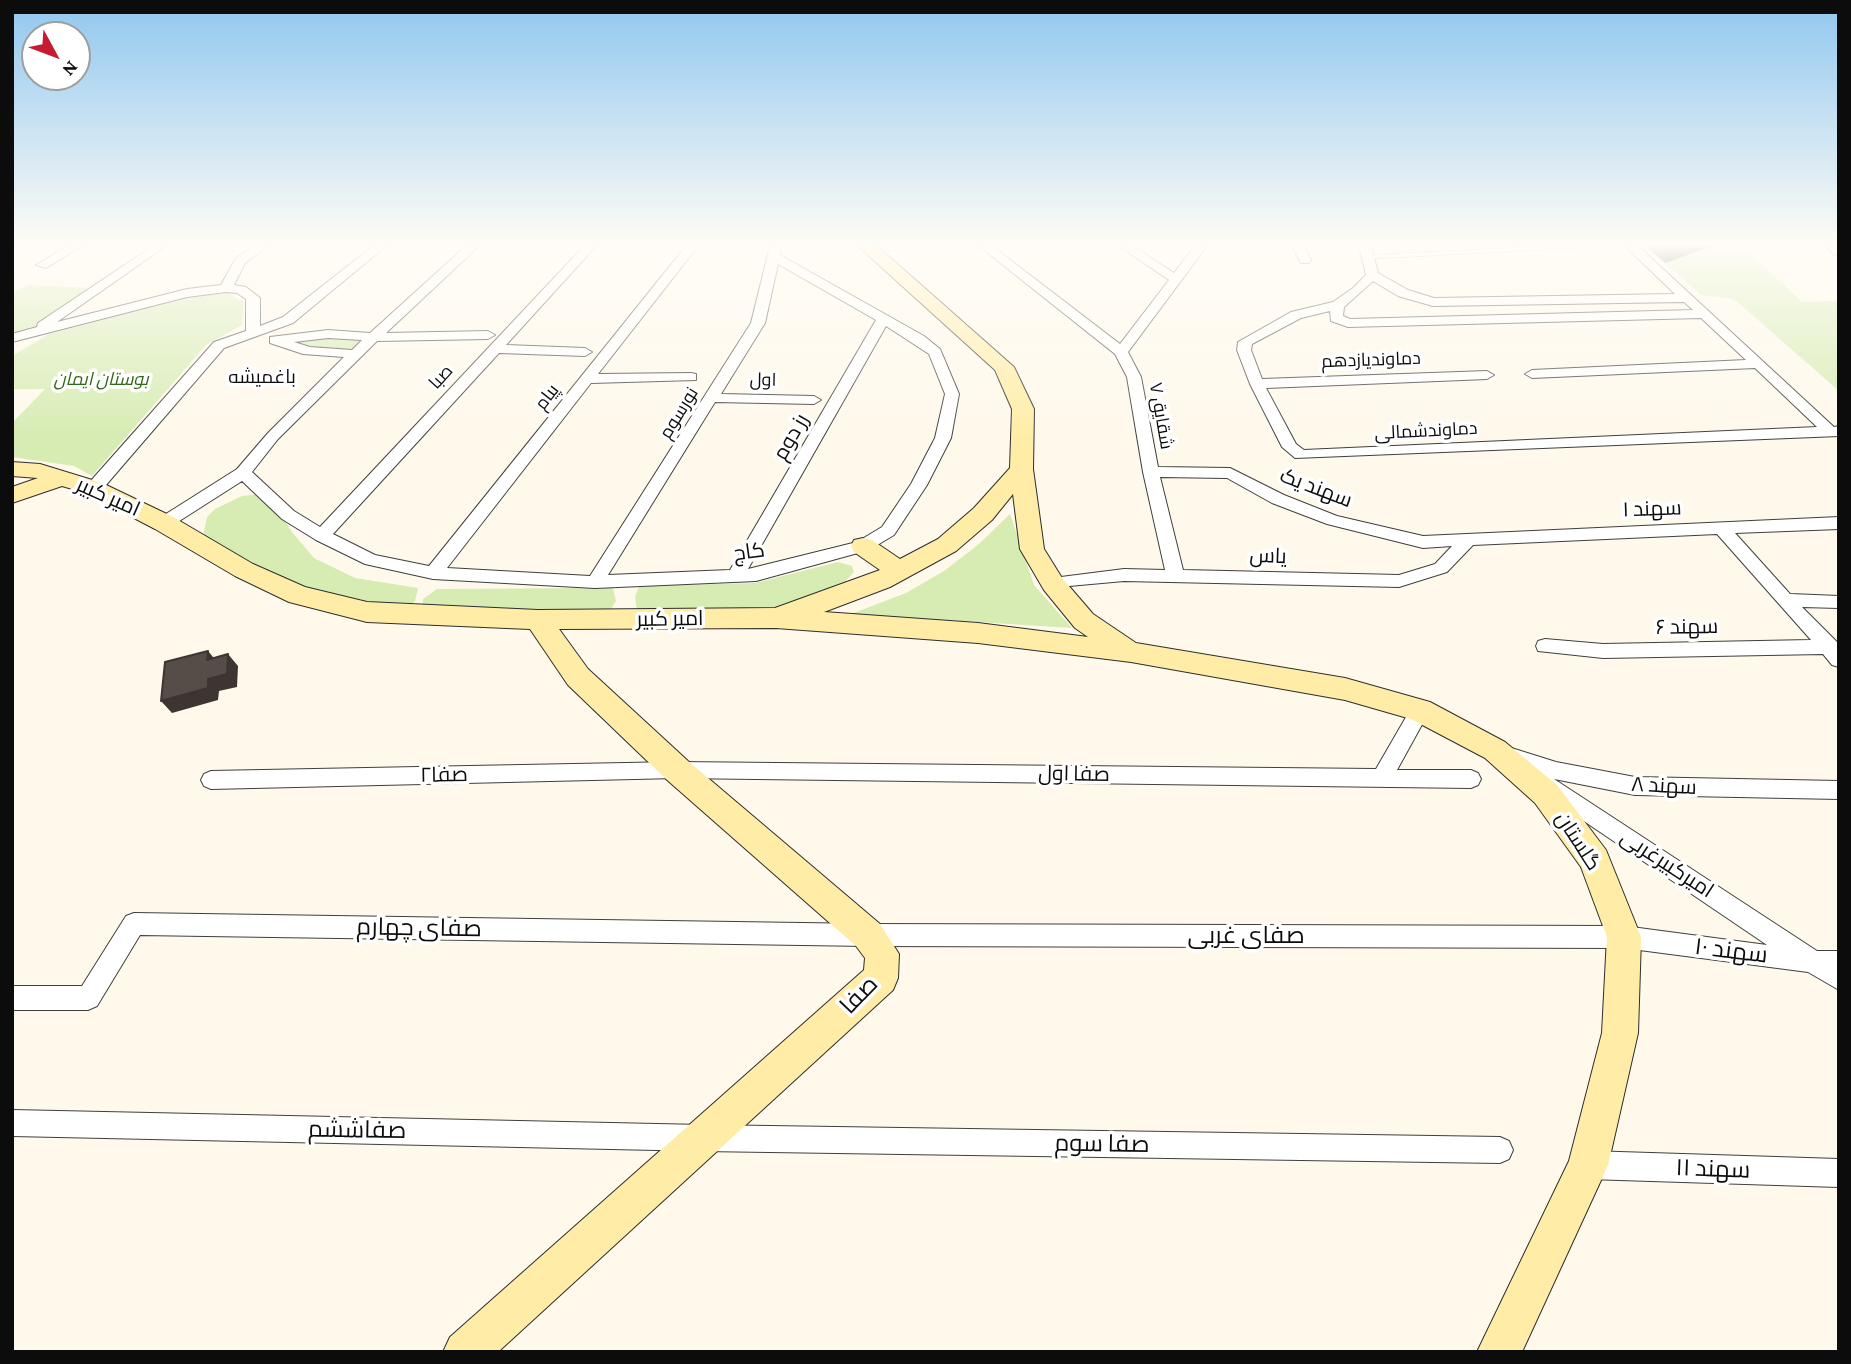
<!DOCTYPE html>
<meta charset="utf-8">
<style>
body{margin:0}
#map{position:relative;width:1851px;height:1364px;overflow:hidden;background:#fff9ec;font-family:"Crimson Pro",serif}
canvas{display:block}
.frame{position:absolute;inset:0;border:14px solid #0c0c0c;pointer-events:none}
.north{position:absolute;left:21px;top:21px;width:70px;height:70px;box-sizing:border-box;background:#fff;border:2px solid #9e9e9e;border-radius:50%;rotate:131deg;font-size:19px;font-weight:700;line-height:28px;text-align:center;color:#0c0c0c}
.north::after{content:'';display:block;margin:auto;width:24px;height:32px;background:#c61b33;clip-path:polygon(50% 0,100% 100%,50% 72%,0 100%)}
</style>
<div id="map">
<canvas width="1851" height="1364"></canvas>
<div class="frame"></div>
<div class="north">N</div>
</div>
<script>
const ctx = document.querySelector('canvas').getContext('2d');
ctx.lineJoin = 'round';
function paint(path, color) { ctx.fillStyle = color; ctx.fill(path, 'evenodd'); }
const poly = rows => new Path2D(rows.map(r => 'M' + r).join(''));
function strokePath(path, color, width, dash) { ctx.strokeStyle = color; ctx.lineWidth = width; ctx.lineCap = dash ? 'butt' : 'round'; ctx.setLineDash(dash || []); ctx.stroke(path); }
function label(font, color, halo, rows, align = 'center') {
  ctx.font = font + ' "Crimson Pro",Cairo,serif'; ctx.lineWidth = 7; ctx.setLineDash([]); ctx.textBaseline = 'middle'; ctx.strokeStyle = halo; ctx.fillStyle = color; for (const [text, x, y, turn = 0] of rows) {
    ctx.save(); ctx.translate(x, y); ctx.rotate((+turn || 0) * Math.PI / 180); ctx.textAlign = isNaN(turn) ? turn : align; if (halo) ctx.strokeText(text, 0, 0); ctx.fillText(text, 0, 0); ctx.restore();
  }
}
const green = poly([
 [1712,246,1742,246,1802,302,1839,301,1839,391,1734,299,1701,295,1665,263],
 [29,285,92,288,29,331,12,335,12,293],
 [228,294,244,302,242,325,206,345,92,476,74,466,12,457,12,423,45,389,12,389,12,356,49,334,199,295],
 [326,337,367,339,355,351,314,349,289,340],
 [259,494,277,508,292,532,314,558,355,578,418,588,415,601,407,609,370,609,299,589,249,566,203,536,207,517,215,509,242,496],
 [1010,514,1034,585,1072,628,851,614,906,593,944,571,979,544],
 [838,562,852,566,854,572,836,591,769,612,637,611,635,597,639,586,755,583],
 [613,588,616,601,609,612,422,608,423,599,437,589]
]);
const lane = poly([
 [1551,246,1580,246,1577,248,1366,259,1363,257,1366,255,1551,246]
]);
const street = poly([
 [68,246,82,246,46,268,36,265,68,246],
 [153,246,166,246,57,322,187,289,221,285,236,258,255,246,268,246,245,263,234,285,246,287,260,298,260,326,283,317,373,246,386,246,293,323,224,348,100,492,94,493,88,492,88,484,214,342,246,331,246,299,237,293,226,292,187,297,12,342,12,334,37,327,38,323,153,246],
 [466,246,479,246,386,333,488,331,495,335,488,339,377,341,278,439,252,472,294,511,320,527,584,246,596,246,506,345,585,348,592,352,585,356,499,353,333,534,375,555,429,566,686,246,698,246,598,374,691,373,696,374,696,380,591,383,447,568,590,576,751,323,770,246,780,246,780,255,924,336,940,349,959,394,951,438,927,485,894,535,869,550,756,581,595,588,433,579,365,564,316,540,282,519,242,481,170,527,158,527,156,523,158,519,237,469,268,433,344,357,303,354,270,343,270,337,328,330,370,333,466,246],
 [778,264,876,320,730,570,608,575,715,402,814,404,821,400,814,396,721,394,765,323,778,264],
 [886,326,929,354,945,394,935,438,911,484,882,527,857,542,748,569,886,326],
 [328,338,362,340,352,350,310,347,294,342,328,338],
 [979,246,992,246,1120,344,1169,280,1119,246,1133,246,1174,273,1195,246,1207,246,1128,352,1141,377,1158,467,1230,468,1284,495,1337,516,1423,536,1839,517,1839,529,1735,533,1790,594,1839,596,1839,608,1802,607,1837,642,1839,667,1832,665,1823,654,1603,658,1538,651,1536,646,1538,641,1545,639,1603,644,1811,640,1717,534,1473,545,1447,572,1399,587,1124,581,1047,588,1044,584,1053,578,1124,569,1165,570,1143,472,1127,377,1115,354,979,246],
 [1160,477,1227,478,1272,503,1327,524,1423,548,1452,546,1435,564,1399,575,1183,570,1160,477],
 [1292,246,1304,246,1311,260,1309,263,1301,263,1292,246],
 [1359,246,1371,246,1378,273,1408,290,1434,298,1675,294,1625,246,1638,246,1834,427,1839,426,1839,436,1295,458,1282,447,1250,384,1237,350,1238,342,1291,312,1333,302,1353,288,1366,275,1359,246],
 [1373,281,1398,296,1433,306,1684,302,1693,310,1350,319,1343,316,1344,307,1373,281],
 [1330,311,1331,321,1348,327,1701,318,1746,360,1532,370,1525,374,1532,378,1755,368,1817,427,1304,450,1296,444,1266,388,1487,379,1494,375,1487,371,1262,379,1251,350,1252,344,1301,318,1330,311],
 [1420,702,1427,705,1430,710,1397,770,1471,770,1478,773,1481,779,1478,785,1471,788,677,778,211,789,204,786,201,780,204,774,211,771,677,762,1376,769,1413,705,1420,702],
 [1505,746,1556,762,1635,777,1839,781,1839,799,1635,795,1554,779,1817,951,1839,951,1839,990,1808,972,1624,948,868,946,140,935,97,1006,88,1010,12,1010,12,986,82,986,126,916,134,913,868,924,1624,926,1767,945,1538,790,1535,784,1538,778,1544,776,1498,760,1495,754,1498,748,1505,746],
 [12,1110,703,1125,1500,1137,1509,1141,1513,1150,1509,1159,1500,1163,703,1151,12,1136,12,1110],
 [1588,1151,1839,1159,1839,1187,1588,1179,1578,1175,1574,1165,1578,1155,1588,1151]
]);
const secondary = poly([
 [858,246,877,246,1014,367,1034,409,1033,469,1044,549,1062,578,1093,614,1136,643,1345,678,1430,702,1505,742,1557,785,1606,850,1641,937,1638,1033,1608,1165,1522,1352,1477,1352,1569,1161,1602,1033,1607,937,1581,867,1535,803,1485,758,1411,719,1345,700,1131,662,978,643,776,628,559,629,588,669,688,761,880,924,899,954,898,978,893,990,498,1352,443,1352,450,1337,864,970,865,958,856,946,666,779,568,685,530,629,367,622,289,602,235,576,155,529,86,493,62,486,12,503,12,487,38,478,12,476,12,462,40,464,102,483,173,517,253,564,305,587,367,602,538,610,775,608,880,570,854,552,851,546,854,540,863,538,872,540,900,559,938,539,974,508,1010,468,1012,409,995,370,858,246],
 [1013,494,1020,549,1044,590,1075,628,1088,637,978,623,824,612,890,587,956,551,992,520,1013,494],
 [1826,246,1839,246,1839,255,1833,254,1826,246]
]);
const wall = poly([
 [1645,246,1712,246,1665,263]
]);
const shadedWall = poly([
 [1675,246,1712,246,1665,263],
 [208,651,218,663,207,660],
 [228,654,238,666,237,687,219,691,218,700,172,713,161,701,208,679]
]);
const building = poly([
 [208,651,207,660,228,654,227,674,208,679,208,688,161,701,165,662,208,651]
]);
const farStreetnames = [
 ["دماوندیازدهم",1371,360,-2],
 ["صبا",441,377,-48],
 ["اول",763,380,1],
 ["پیام",547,397,-52],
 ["نورسوم",679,413,-58],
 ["شقایق ۷",1161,416,80],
 ["دماوندشمالی",1426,431,-3]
];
const farParknames = [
 ["بوستان ایمان",101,379]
];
const farNeighbourhoodnames = [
 ["باغمیشه",262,377]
];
const streetNames = [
 ["رز دوم",791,437,-60],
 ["سهند یک",1316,488,21],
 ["امیر کبیر",108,497,24],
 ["سهند ۱",1652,509,-2],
 ["کاج",749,552,-8],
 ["یاس",1268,556,2],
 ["امیر کبیر",670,619,-1],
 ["سهند ۶",1687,627,-1],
 ["صفا اول",1074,774,1],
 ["صفا۲",444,775,-1],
 ["سهند ۸",1664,786,3],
 ["گلستان",1578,841,57],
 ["امیرکبیرغربی",1667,864,33]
];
const nearStreetnames = [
 ["صفای چهارم",419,928,1],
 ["صفای غربی",1246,936],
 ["سهند ۱۰",1731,951,7],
 ["صفا",859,995,-46],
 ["صفاششم",357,1130,1],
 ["صفا سوم",1102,1144,1],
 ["سهند ۱۱",1713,1169,2]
];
paint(green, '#d6ecb3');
strokePath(lane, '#3f3f3f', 1);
strokePath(street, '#3f3f3f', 2);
strokePath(secondary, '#2e2e2e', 2);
paint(lane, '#fff');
paint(street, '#fff');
paint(secondary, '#ffeda7');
paint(wall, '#4a413e');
paint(shadedWall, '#3c3532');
paint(building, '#564c48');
strokePath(building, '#3c3532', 2);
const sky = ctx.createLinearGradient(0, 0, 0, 436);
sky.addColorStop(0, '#90c7ef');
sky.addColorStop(0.56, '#fffcf6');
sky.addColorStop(1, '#fffcf600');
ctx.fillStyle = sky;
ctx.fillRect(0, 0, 1851, 436);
label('18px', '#0c0c0c', '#fff', farStreetnames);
label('italic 18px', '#306819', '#fff', farParknames);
label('19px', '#0c0c0c', '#fff', farNeighbourhoodnames);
label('21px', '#0c0c0c', '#fff', streetNames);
label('24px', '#0c0c0c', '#fff', nearStreetnames);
</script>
